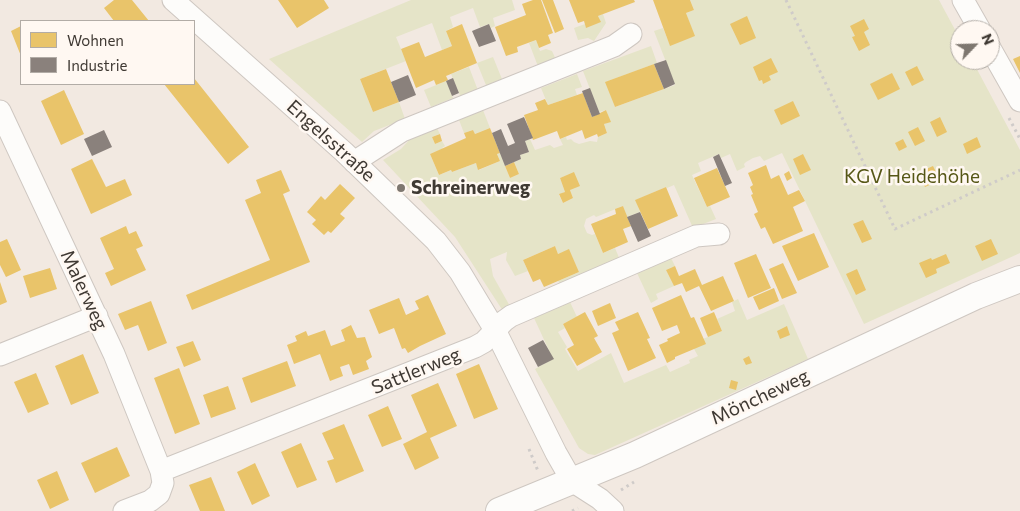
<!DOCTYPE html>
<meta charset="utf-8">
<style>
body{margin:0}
#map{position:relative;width:1020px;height:511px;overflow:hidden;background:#f2e9e1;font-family:Commissioner,sans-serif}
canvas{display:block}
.legend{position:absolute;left:20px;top:20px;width:175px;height:65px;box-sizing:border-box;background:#fff8f2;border:1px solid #b2aca6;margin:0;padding:6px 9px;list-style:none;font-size:15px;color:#3f3933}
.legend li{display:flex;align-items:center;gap:10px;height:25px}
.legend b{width:25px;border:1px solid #b2aca6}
.north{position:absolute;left:950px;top:20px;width:50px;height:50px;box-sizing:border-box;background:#fff8f2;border:1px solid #b2aca6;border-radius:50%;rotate:66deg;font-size:14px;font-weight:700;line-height:20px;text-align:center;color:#3f3933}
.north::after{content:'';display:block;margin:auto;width:18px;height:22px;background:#7e7770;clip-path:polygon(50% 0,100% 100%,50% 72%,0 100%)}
</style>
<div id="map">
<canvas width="1020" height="511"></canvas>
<ul class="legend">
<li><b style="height:14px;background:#e9c46a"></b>Wohnen</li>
<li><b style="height:14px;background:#8a817c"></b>Industrie</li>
</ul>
<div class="north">N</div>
</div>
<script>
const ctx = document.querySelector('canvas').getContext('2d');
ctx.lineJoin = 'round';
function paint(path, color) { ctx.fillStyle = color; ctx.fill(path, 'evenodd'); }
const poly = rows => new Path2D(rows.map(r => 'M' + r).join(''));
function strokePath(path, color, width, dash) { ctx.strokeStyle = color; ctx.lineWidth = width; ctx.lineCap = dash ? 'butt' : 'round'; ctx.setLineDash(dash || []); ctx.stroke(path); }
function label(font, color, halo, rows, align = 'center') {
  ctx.font = font + ' Commissioner,sans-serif'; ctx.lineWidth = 5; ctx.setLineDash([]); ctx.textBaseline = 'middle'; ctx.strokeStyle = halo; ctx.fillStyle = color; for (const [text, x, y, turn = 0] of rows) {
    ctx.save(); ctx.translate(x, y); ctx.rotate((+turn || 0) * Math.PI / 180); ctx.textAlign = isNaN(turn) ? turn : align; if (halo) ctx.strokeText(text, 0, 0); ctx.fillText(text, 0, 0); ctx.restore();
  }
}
const green = poly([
 [411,0,512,0,515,10,493,18,495,26,491,28,489,24,480,27,473,8,450,17,453,27,446,31,452,46,442,50,432,23,396,37,406,61,360,79,373,112,399,102,405,119,374,131,362,142,269,59],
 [690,0,939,0,960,39,960,60,972,60,1020,150,1020,253,864,324,782,153,764,161,760,156,753,158,746,162,744,164,745,167,737,171,730,154,721,158,719,154,698,163,701,171,692,175,707,207,710,206,716,219,693,228,674,185,667,188,666,187,636,200,640,212,627,217,623,206,596,217,594,215,586,219,584,226,587,233,592,235,595,234,603,253,615,248,620,260,561,286,558,281,579,272,569,250,558,254,555,246,523,260,528,271,515,276,506,260,507,252,490,259,493,276,511,308,503,311,455,237,383,160,401,149,410,139,437,128,440,134,432,137,435,144,442,141,445,146,442,148,443,149,430,154,439,175,451,170,452,172,476,163,479,170,500,161,497,154,500,153,510,178,519,174,514,162,521,159,520,155,529,152,525,141,530,139,535,150,550,145,554,148,563,145,560,139,566,137,567,140,571,139,574,142,579,144,590,141,597,142,598,137,607,133,604,124,610,121,606,110,599,112,583,71,651,46,657,63,606,82,615,107,675,85,654,31,663,28,670,45,694,36,686,13,694,10],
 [574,173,570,190,573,198,563,203,559,195,565,192,560,178],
 [603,14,606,23,594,41,588,38,578,40,574,28,585,24,586,27,600,22,598,16],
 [536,40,540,51,546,49,552,51,557,62,539,69,529,43],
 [493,57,504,84,488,90,477,63],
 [469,67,479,93,462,100,451,74],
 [577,74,582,87,575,89,577,95,548,105,541,88],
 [446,81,453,98,431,107,424,90],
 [483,110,490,128,475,134,473,130,464,133,459,120],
 [671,258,675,266,666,270,674,286,656,294,658,299,651,303,637,273],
 [738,299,747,320,784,304,808,359,595,455,588,454,579,448,535,369,553,359,534,318,570,302,577,317,563,324,565,328,558,332,567,347,565,349,578,371,611,353,624,383,666,365,670,372,690,363,689,360,698,356,694,349,703,339,722,331,717,319,735,311,732,302]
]);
const homes = poly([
 [114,0,132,0,149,21,114,21,104,8],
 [278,0,324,0,329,8,297,28],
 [533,0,541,0,553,33,548,35,551,43,539,48,536,40,517,47,518,52,506,56,495,27,526,15,522,4],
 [542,0,553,0,564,29,555,33],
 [569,0,634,0,635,2,598,16,601,22,586,28,584,21,578,23],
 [653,0,690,0,694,10,686,13,695,36,670,46],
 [747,16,756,38,740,45,730,24],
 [864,19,869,29,864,32,870,45,859,51,852,37,855,36,850,26],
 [462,24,477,63,446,76,448,80,446,81,436,85,434,80,416,88,401,49,419,42,425,57,452,46,446,31],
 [21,26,21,56,11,31],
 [1020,56,1020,73,1013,59],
 [771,58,778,72,769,76,771,80,763,84,762,80,759,81,753,67],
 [654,64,664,89,615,107,605,82],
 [917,66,924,80,912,86,905,72],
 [386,69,399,102,373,112,360,79],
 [892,73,900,89,878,100,870,84],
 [194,78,249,147,228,164,164,84,194,84],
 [64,90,84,134,61,145,41,101],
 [583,93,592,117,606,110,611,122,604,124,607,133,598,137,597,134,585,139,582,130,560,139,557,131,533,140,524,115,538,110,535,103,545,99,548,105],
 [793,101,800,116,781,125,774,110],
 [940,117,947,132,937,137,930,122],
 [918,127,925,141,915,146,908,132],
 [490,128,500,153,497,154,500,161,478,170,476,163,452,172,451,170,439,175,430,154,466,138,464,133,473,130,475,134],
 [440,134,442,141,435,144,432,137],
 [977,137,981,147,967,154,963,144],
 [903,139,907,147,899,151,895,143],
 [803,154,811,170,800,175,793,159],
 [92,159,106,187,125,179,132,195,91,214,71,169],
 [514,162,519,174,510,178,505,166],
 [766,165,771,179,779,175,788,195,799,190,805,201,793,207,803,231,773,244,765,227,761,229,754,214,758,212,751,195,753,194,750,187,753,185,748,173],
 [933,166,940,180,925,187,920,177,924,176,922,171],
 [717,168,730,197,707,207,694,178],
 [281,170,290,191,283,194,310,262,192,310,186,295,270,260,245,200,261,193,256,180],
 [789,171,792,178,787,181,784,174],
 [574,172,580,186,570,190,573,198,563,203,559,194,565,192,560,178],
 [340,184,355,198,340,214,345,218,331,233,328,231,324,235,312,224,316,220,307,212,321,196,325,200],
 [666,187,678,216,648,229,635,200],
 [623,206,631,226,623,229,628,242,603,253,591,224,616,214,615,209],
 [863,220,872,239,862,243,853,224],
 [126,226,129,234,136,231,143,246,136,249,146,270,111,286,105,273,114,269,100,238],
 [814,233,829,267,798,281,782,246],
 [7,239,21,270,6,277,0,265,0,242],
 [991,239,998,254,982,261,975,246],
 [555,246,558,254,569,249,579,272,544,287,540,279,533,282,523,260],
 [756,254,771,288,748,298,734,263],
 [946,254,950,263,936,269,937,273,926,278,919,263,931,258,932,260],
 [783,263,797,293,782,299,769,269],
 [675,266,679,276,695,269,702,285,723,276,734,301,711,311,699,286,686,292,682,283,674,286,666,270],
 [50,268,57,289,30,298,23,276],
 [857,269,866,290,856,295,846,274],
 [0,282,7,302,0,305],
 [774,288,779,301,759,310,753,297],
 [428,295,446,334,420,346,408,353,405,348,402,349,394,328,379,334,369,310,399,298,406,315,419,309,415,301],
 [681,295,691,318,694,317,706,344,675,357,675,359,667,363,659,345,668,341,667,339,680,333,677,325,662,331,652,308],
 [151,301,167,343,148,351,138,325,125,330,118,314],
 [610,303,616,318,598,326,592,311],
 [585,312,598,336,594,338,602,352,577,366,567,349,574,345,563,324],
 [638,312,650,338,647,339,656,358,628,371,612,333,619,330,615,322],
 [714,312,722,331,708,337,700,318],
 [351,325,357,338,365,337,372,357,366,361,369,369,353,375,349,364,340,367,343,376,330,381,320,354,294,364,287,345,297,341,295,336,306,331,308,336,325,330,331,346,345,341,341,330],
 [787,326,790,335,780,339,777,331],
 [193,341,201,360,184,367,176,347],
 [83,354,99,393,71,405,55,366],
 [749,356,752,363,746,365,743,359],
 [287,361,296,386,251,403,242,378],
 [479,364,498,409,474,419,456,374],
 [179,368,200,424,175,434,154,378],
 [36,373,49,404,28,413,14,382],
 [731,380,738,382,736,390,729,388],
 [438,383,457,426,430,438,439,458,415,470,403,444,427,432,411,395],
 [228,386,236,409,211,418,203,395],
 [388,406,402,439,382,447,368,415],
 [344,424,364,471,336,483,327,461,334,459,322,433],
 [301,443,317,480,297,488,281,452],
 [117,447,130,476,95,493,81,463],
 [255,463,270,496,252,505,237,472],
 [57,471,69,500,50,509,37,480],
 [211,477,225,511,200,511,189,485]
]);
const industry = poly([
 [489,24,496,41,479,47,472,31],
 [666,60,675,84,664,89,654,64],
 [408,75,416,95,399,102,391,82],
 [453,78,459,93,452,96,446,81],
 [590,88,600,114,592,117,582,91],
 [524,117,533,138,525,141,529,152,520,155,521,159,505,166,492,133,501,129,508,146,515,143,507,124],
 [104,130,112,147,92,156,84,139],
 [719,154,732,183,725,186,713,157],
 [640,212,651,236,638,242,627,217],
 [543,340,554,359,538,367,528,348]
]);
const path = poly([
 [786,0,895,229,1020,170],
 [1009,118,1020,139],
 [529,449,538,471],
 [621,490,634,482],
 [572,511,578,508]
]);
const minor = poly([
 [173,0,344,152,436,241,460,272,495,330,556,453,572,481,600,499,613,511],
 [963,0,980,30],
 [990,48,1020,101],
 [0,111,114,354,161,471],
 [354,162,402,131,614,46,631,34],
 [0,355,97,316],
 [124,511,150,501,159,494,163,483,161,471,475,347,484,342,504,321,511,316,696,236,719,234]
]);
const major = poly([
 [499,511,635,455,976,296,1020,279]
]);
const markers = [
 [401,188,5,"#7e7770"]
];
const streetNames = [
 ["Engelsstraße",331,141,42],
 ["Malerweg",84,290,65],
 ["Sattlerweg",416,371,-22],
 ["Möncheweg",760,397,-25]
];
const parkNames = [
 ["KGV Heidehöhe",912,177]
];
const poiNames = [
 ["Schreinerweg",411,188]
];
paint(green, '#e5e4c8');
paint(homes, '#e9c46a');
paint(industry, '#8a817c');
strokePath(minor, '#cec7c1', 23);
strokePath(major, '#cec7c1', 28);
strokePath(path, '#cfcbc9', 3, [2.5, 4]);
strokePath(minor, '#fdfcfa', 21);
strokePath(major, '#fdfcfa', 26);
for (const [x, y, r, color] of markers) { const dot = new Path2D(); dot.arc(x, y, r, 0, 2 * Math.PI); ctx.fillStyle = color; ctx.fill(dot); strokePath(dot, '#fff8f2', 2); }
label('19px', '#3f3933', '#fff8f2', streetNames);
label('19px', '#565716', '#fff8f2', parkNames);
label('bold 19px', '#3f3933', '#fff8f2', poiNames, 'left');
</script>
